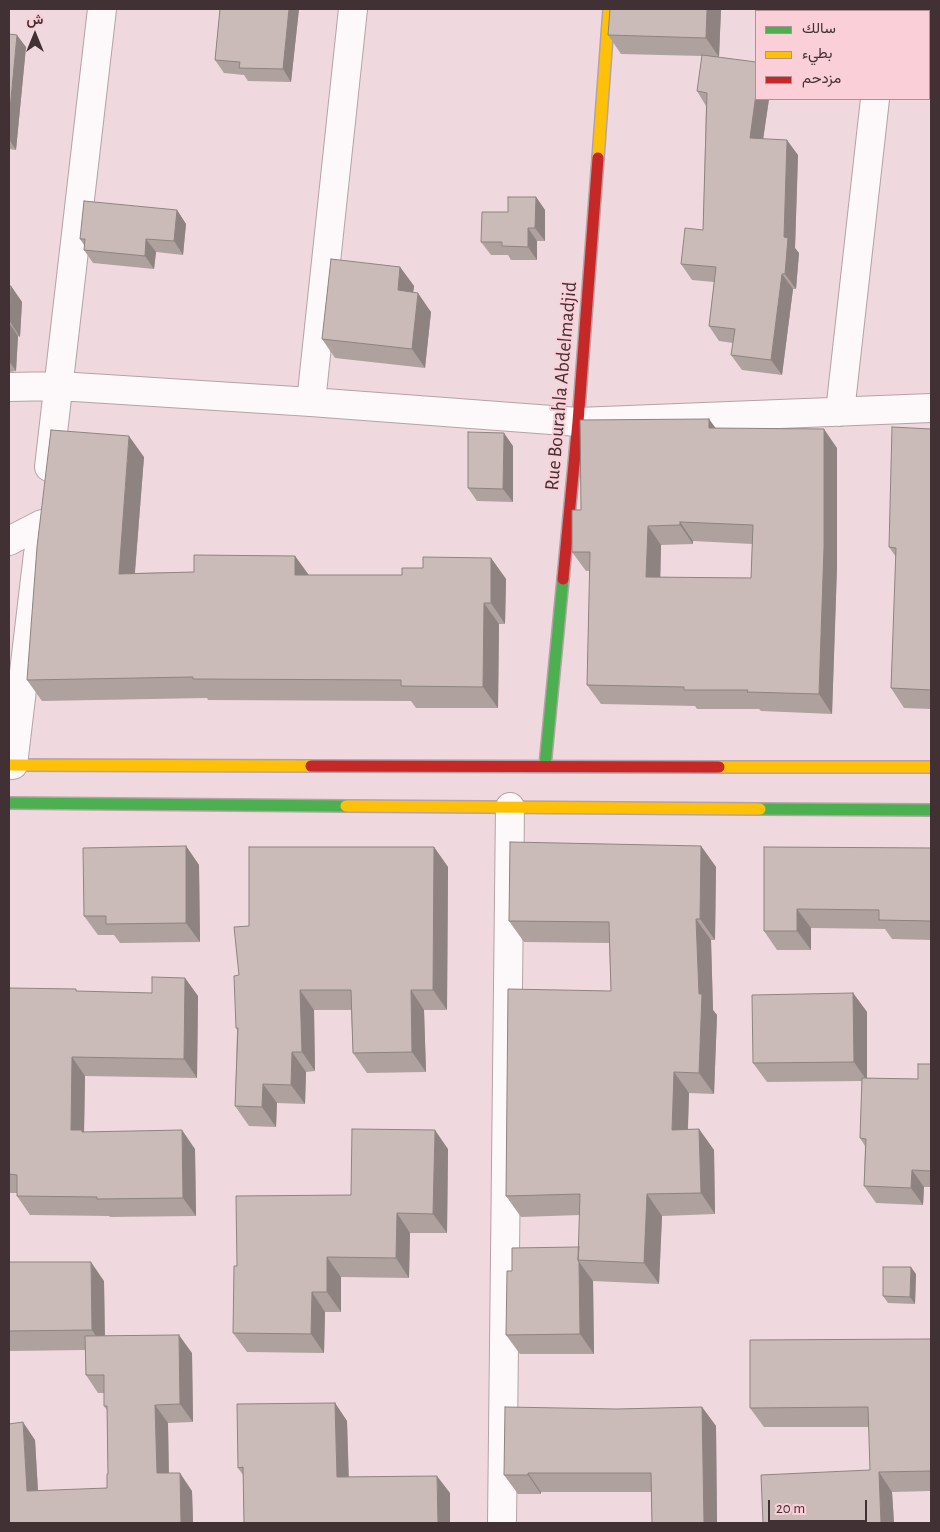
<!DOCTYPE html>
<meta charset="utf-8">
<style>
body{margin:0}
#map{position:relative;width:940px;height:1532px;overflow:hidden;background:#f0d9de;font-family:"Alegreya Sans",Vazirmatn,sans-serif}
canvas{display:block}
.frame{position:absolute;inset:0;border:10px solid #413034;pointer-events:none}
.legend{position:absolute;left:755px;top:10px;width:175px;height:90px;box-sizing:border-box;background:#facfd8;border:1px solid #b08f96;margin:0;padding:6px 9px;list-style:none;font-size:15px;color:#413034}
.legend li{display:flex;align-items:center;gap:10px;height:25px}
.legend b{width:25px;border:1px solid #b08f96}
.north{position:absolute;left:10px;top:10px;width:50px;height:50px;-webkit-text-stroke:4px #facfd8;paint-order:stroke;rotate:0deg;font-size:14px;font-weight:700;line-height:20px;text-align:center;color:#413034}
.north::after{content:'';display:block;margin:auto;width:18px;height:22px;background:#413034;clip-path:polygon(50% 0,100% 100%,50% 72%,0 100%)}
.scale{position:absolute;left:768px;top:1500px;width:99px;height:22px;box-sizing:border-box;border:2px solid #413034;border-top:0;padding-left:6px;font-size:15px;line-height:18px;white-space:nowrap;color:#413034;-webkit-text-stroke:4px #facfd8;paint-order:stroke}
</style>
<div id="map">
<canvas width="940" height="1532"></canvas>
<div class="frame"></div>
<ul class="legend">
<li><b style="height:6px;background:#4caf50"></b>سالك</li>
<li><b style="height:6px;background:#ffc107"></b>بطيء</li>
<li><b style="height:6px;background:#c62828"></b>مزدحم</li>
</ul>
<div class="north">ش</div>
<div class="scale">20 m</div>
</div>
<script>
const ctx = document.querySelector('canvas').getContext('2d');
ctx.lineJoin = 'round';
const poly = rows => new Path2D(rows.map(r => 'M' + r).join(''));
function strokePath(path, color, width, dash) { ctx.strokeStyle = color; ctx.lineWidth = width; ctx.lineCap = dash ? 'butt' : 'round'; ctx.setLineDash(dash || []); ctx.stroke(path); }
function paint(path, color) { ctx.fillStyle = color; ctx.fill(path, 'evenodd'); }
function label(font, color, halo, rows, align = 'center') {
  ctx.font = font + ' "Alegreya Sans",sans-serif'; ctx.lineWidth = 4; ctx.setLineDash([]); ctx.textBaseline = 'middle'; ctx.strokeStyle = halo; ctx.fillStyle = color; for (const [text, x, y, turn = 0] of rows) {
    ctx.save(); ctx.translate(x, y); ctx.rotate((+turn || 0) * Math.PI / 180); ctx.textAlign = isNaN(turn) ? turn : align; if (halo) ctx.strokeText(text, 0, 0); ctx.fillText(text, 0, 0); ctx.restore();
  }
}
const street = poly([
 [885,11,885,9],
 [9,387,59,386,311,402,353,9],
 [311,402,578,422,931,408],
 [840,412,875,99],
 [49,467,102,9],
 [9,541,42,524],
 [13,765,38,554],
 [502,1523,510,807]
]);
const fast = poly([
 [545,766,563,579],
 [9,803,346,806],
 [760,809,931,810]
]);
const slow = poly([
 [598,158,609,9],
 [9,765,311,766],
 [719,767,931,767],
 [346,806,760,809]
]);
const jam = poly([
 [563,579,578,422,598,158],
 [311,766,719,767]
]);
const wall = poly([
 [220,9,299,9,291,82,248,81,244,75,224,73,215,60],
 [721,9,719,57,714,57,756,99,769,99,763,139,798,155,795,248,799,253,796,289,793,289,782,375,742,370,731,355,733,343,719,341,709,326,714,282,692,280,681,264,703,230,706,106,697,91,702,56,621,54,608,35],
 [9,34,26,47,16,150,9,149],
 [536,197,545,210,545,241,537,241,537,260,511,260,508,255,491,255,481,242,508,212],
 [177,210,186,224,183,255,156,252,154,269,93,263,84,250,84,245,80,239],
 [400,267,414,286,413,292,431,312,425,368,335,358,322,339],
 [9,286,11,286,22,302,20,337,18,336,16,371,9,372],
 [716,428,837,448,837,567,832,714,761,711,759,709,697,709,695,706,601,704,587,685,590,571,586,571,572,552,581,510],
 [693,541,752,544,751,578,660,577,661,545,693,544],
 [931,429,931,709,904,708,891,688,896,557,889,547],
 [513,446,513,502,477,501,468,488],
 [144,457,135,573,194,572,295,556,309,575,402,575,423,568,491,558,506,579,505,624,499,624,498,708,416,708,411,701,208,700,207,698,42,701,27,680],
 [186,846,199,865,200,942,120,943,114,935,98,935,84,916],
 [701,846,716,867,715,940,711,940,713,1010,717,1015,714,1094,689,1093,688,1129,699,1129,714,1150,715,1214,662,1216,659,1284,593,1281,594,1354,520,1354,506,1335,512,1271,579,1247,580,1215,521,1217,506,1196,611,991,609,943,524,942,509,921],
 [434,847,448,867,447,1010,424,1010,426,1072,367,1073,353,1053,351,1010,314,1010,315,1071,306,1072,305,1104,277,1103,276,1127,249,1126,235,1106,237,1030,236,1028,239,975,249,926],
 [764,847,931,848,931,940,892,939,885,929,811,928,811,950,777,950,764,931],
 [185,978,198,996,197,1078,85,1076,84,1132,195,1149,196,1216,110,1217,109,1216,30,1215,17,1196,17,1193,9,1193,9,988,77,992,152,993],
 [853,993,867,1012,867,1078,918,1079,931,1064,931,1187,924,1187,923,1205,876,1203,864,1186,865,1146,860,1138,862,1081,767,1082,753,1063],
 [448,1149,447,1233,410,1233,409,1278,341,1277,341,1312,325,1312,324,1353,247,1352,233,1333,237,1266,351,1195],
 [9,1262,104,1281,105,1336,192,1353,193,1422,168,1423,169,1473,192,1491,193,1523,9,1523,35,1440,38,1491,107,1488,108,1474,107,1410,104,1406,104,1393,98,1393,86,1375,85,1350,9,1351],
 [916,1274,915,1304,888,1303,883,1296],
 [931,1339,931,1491,892,1492,894,1523,763,1523,870,1470,869,1427,764,1427,750,1408],
 [335,1403,347,1421,349,1477,450,1493,450,1523,244,1523,243,1475,238,1468],
 [702,1407,716,1426,717,1523,652,1523,651,1492,541,1492,541,1494,518,1494,504,1475,617,1409]
]);
const shadedWall = poly([
 [289,9,299,9,291,82,283,69],
 [707,9,721,9,719,57,706,38],
 [17,35,26,47,16,150,9,139,9,120],
 [756,94,756,99,769,99,761,154,750,138],
 [787,140,798,155,795,248,799,253,796,289,785,274,784,237],
 [536,197,545,210,545,241,535,228],
 [177,210,186,224,183,255,174,241],
 [528,228,537,241,537,260,528,247],
 [146,239,156,252,154,269,145,256],
 [400,267,414,286,411,310,398,290],
 [782,274,793,289,782,375,771,360],
 [11,286,22,302,20,337,9,320],
 [418,293,431,312,425,368,412,349],
 [9,323,18,336,16,371,9,361],
 [709,419,723,438,709,428],
 [824,429,837,448,837,567,832,714,819,694],
 [504,433,513,446,513,502,503,489],
 [129,436,144,457,133,595,119,574],
 [680,522,693,541,693,544,680,525],
 [648,526,661,545,660,596,646,577],
 [295,556,310,577,295,575],
 [491,558,506,579,505,624,491,603],
 [484,603,499,624,498,708,483,687],
 [186,846,199,865,200,942,186,923],
 [701,846,716,867,715,940,700,919],
 [434,847,448,867,447,1010,433,990],
 [797,909,811,928,811,950,797,931],
 [696,919,711,940,713,1010,717,1015,714,1094,699,1073,699,994],
 [185,978,198,996,197,1078,184,1059],
 [300,990,314,1010,315,1071,302,1052],
 [411,990,424,1010,426,1072,412,1052],
 [853,993,867,1012,867,1081,854,1062],
 [292,1052,306,1072,305,1104,291,1085],
 [72,1057,85,1076,84,1133,71,1130],
 [674,1072,689,1093,687,1151,672,1130],
 [263,1084,277,1103,276,1127,262,1107],
 [699,1129,714,1150,715,1214,701,1193],
 [182,1130,195,1149,196,1216,183,1198],
 [435,1130,448,1149,447,1233,433,1214],
 [912,1170,924,1187,923,1205,911,1188],
 [647,1194,662,1216,659,1284,644,1263],
 [397,1213,410,1233,409,1278,396,1258],
 [327,1257,341,1277,341,1312,327,1292],
 [91,1262,104,1281,105,1350,92,1330],
 [579,1262,593,1281,594,1354,580,1334],
 [911,1267,916,1274,915,1304,910,1297],
 [312,1292,325,1312,324,1353,311,1334],
 [179,1335,192,1353,193,1422,180,1404],
 [335,1403,347,1421,349,1495,337,1477],
 [155,1405,168,1423,169,1491,157,1473],
 [702,1407,716,1426,717,1523,704,1523],
 [23,1422,35,1440,39,1509,27,1491],
 [879,1472,892,1492,894,1523,881,1523],
 [180,1473,192,1491,193,1523,181,1523],
 [528,1473,541,1492,541,1494,528,1475],
 [437,1476,450,1493,450,1523,438,1523]
]);
const building = poly([
 [220,9,289,9,283,69,239,68,240,62,215,60,220,9],
 [610,9,707,9,706,38,608,35,610,9],
 [9,34,17,35,9,120,9,34],
 [702,55,756,62,756,94,750,138,787,140,784,237,788,238,785,274,782,274,771,360,731,355,735,329,709,326,716,267,681,264,685,228,703,230,707,93,697,91,702,55],
 [508,197,536,197,535,228,528,228,528,247,502,246,502,242,481,242,482,212,508,212,508,197],
 [84,201,177,210,174,241,146,239,145,256,84,250,85,239,80,239,84,201],
 [331,259,400,267,398,290,418,293,412,349,322,339,331,259],
 [9,286,11,286,9,320,9,286],
 [709,419,709,428,824,429,824,548,819,694,747,692,748,690,684,690,684,687,587,685,590,552,572,552,572,510,581,510,580,420,709,419],
 [680,522,753,525,751,578,646,577,648,526,680,525,680,522],
 [892,427,931,429,931,690,891,688,896,548,889,547,892,427],
 [51,430,129,436,119,574,194,572,194,555,295,556,295,575,402,575,402,568,423,568,423,557,491,558,491,603,484,603,483,687,401,686,401,680,193,679,193,677,27,680,37,547,51,430],
 [468,432,504,433,503,489,468,488,468,432],
 [510,842,701,846,700,919,696,919,699,994,702,994,699,1073,674,1072,672,1130,699,1129,701,1193,647,1194,644,1263,578,1260,580,1194,506,1196,508,989,611,991,609,922,509,921,510,842],
 [186,846,186,923,106,924,106,916,84,916,83,848,186,846],
 [249,847,434,847,433,990,411,990,412,1052,353,1053,351,990,300,990,302,1052,292,1052,291,1085,263,1084,262,1107,235,1106,238,1028,236,1028,234,976,239,975,234,927,249,926,249,847],
 [764,847,931,848,931,921,879,920,879,910,797,909,797,931,764,931,764,847],
 [152,977,185,978,184,1059,72,1057,71,1130,82,1130,82,1132,182,1130,183,1198,97,1199,97,1197,17,1196,17,1175,9,1174,9,988,76,989,76,991,152,993,152,977],
 [853,993,854,1062,753,1063,752,995,853,993],
 [918,1064,931,1064,931,1171,912,1170,911,1188,864,1186,866,1139,860,1138,862,1078,918,1079,918,1064],
 [352,1129,435,1130,433,1214,397,1213,396,1258,327,1257,327,1292,312,1292,311,1334,233,1333,234,1266,237,1266,236,1196,351,1195,352,1129],
 [579,1247,578,1260,579,1262,580,1334,506,1335,507,1271,512,1271,512,1248,579,1247],
 [9,1262,91,1262,92,1330,9,1331,9,1262],
 [883,1267,911,1267,910,1297,883,1296,883,1267],
 [179,1335,180,1404,155,1405,157,1473,180,1473,181,1523,9,1523,9,1424,23,1422,27,1491,107,1488,107,1474,108,1474,107,1406,104,1406,104,1375,86,1375,85,1336,179,1335],
 [931,1339,931,1471,879,1472,881,1523,763,1523,761,1475,870,1470,868,1407,750,1408,750,1340,931,1339],
 [335,1403,337,1477,437,1476,438,1523,244,1523,243,1467,238,1468,237,1404,335,1403],
 [505,1407,617,1409,702,1407,704,1523,652,1523,651,1473,528,1473,528,1475,504,1475,505,1407]
]);
const streetNames = [
 ["Rue Bourahla Abdelmadjid",561,386,-85]
];
strokePath(street, '#b4a2a6', 30);
strokePath(fast, '#b4a2a6', 14);
strokePath(slow, '#b4a2a6', 14);
strokePath(jam, '#b4a2a6', 14);
strokePath(street, '#fdf9fa', 28);
strokePath(fast, '#4caf50', 11);
strokePath(slow, '#ffc107', 11);
strokePath(jam, '#c62828', 11);
paint(wall, '#afa19e');
paint(shadedWall, '#8e8381');
paint(building, '#cbbbb8');
strokePath(building, '#8e8381', 1);
label('20px', '#413034', '#facfd8', streetNames);
</script>
